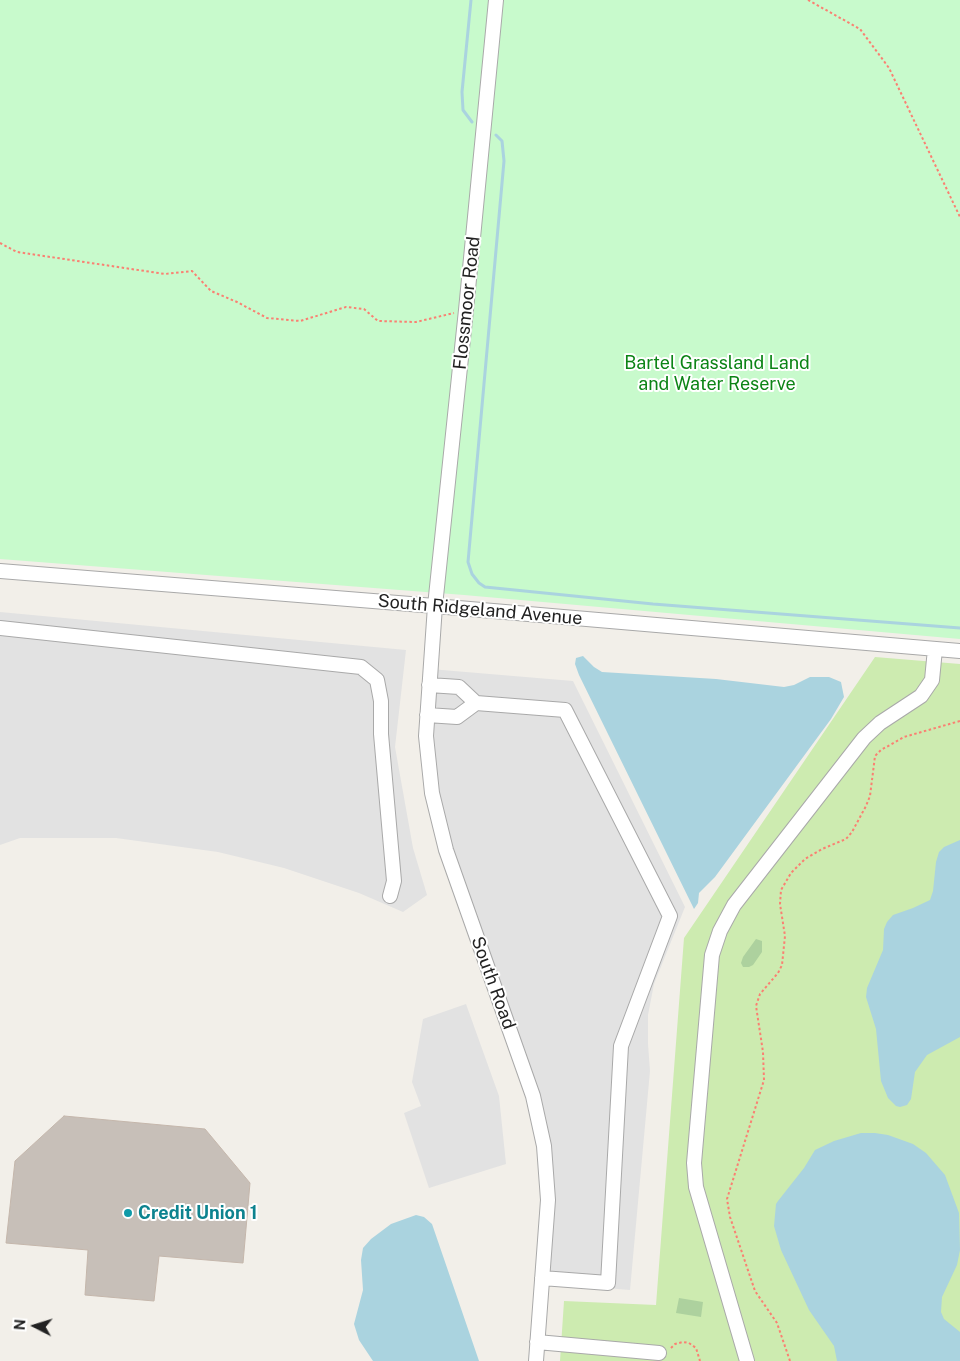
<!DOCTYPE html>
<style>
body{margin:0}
#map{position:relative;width:960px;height:1361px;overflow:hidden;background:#f2efe9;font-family:"Public Sans",sans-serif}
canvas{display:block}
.north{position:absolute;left:10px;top:1301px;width:50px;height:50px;-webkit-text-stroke:4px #fff;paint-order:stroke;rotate:275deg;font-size:14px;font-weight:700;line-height:20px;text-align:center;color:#222}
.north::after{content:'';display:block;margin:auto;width:18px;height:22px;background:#222;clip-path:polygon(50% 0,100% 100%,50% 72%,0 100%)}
</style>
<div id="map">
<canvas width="960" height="1361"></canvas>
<div class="north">N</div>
</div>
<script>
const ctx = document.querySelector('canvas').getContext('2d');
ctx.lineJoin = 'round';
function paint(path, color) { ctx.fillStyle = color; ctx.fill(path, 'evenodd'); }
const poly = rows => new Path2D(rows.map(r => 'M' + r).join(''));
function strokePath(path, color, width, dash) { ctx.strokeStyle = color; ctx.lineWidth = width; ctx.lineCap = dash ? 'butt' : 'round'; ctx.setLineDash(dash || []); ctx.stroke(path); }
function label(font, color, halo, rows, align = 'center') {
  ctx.font = font + ' "Public Sans",sans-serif'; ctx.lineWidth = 4; ctx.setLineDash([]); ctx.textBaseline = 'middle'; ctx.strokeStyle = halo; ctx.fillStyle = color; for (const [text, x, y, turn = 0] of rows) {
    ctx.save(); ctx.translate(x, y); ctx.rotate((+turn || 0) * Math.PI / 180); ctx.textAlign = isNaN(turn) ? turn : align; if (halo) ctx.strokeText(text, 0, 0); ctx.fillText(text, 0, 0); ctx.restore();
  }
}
const grass = poly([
 [875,657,960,664,960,1361,560,1361,564,1301,656,1305,684,938]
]);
const forest = poly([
 [756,939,762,941,762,952,753,965,749,967,743,967,741,963,743,957],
 [679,1298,703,1302,701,1317,676,1313]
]);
const park = poly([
 [0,0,960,0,960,639,464,595,0,559]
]);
const parking = poly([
 [0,612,406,650,395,747,413,848,427,895,403,912,359,893,284,868,218,852,116,838,20,838,0,845],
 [430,669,573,681,685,907,654,984,648,1015,648,1044,650,1071,630,1290,542,1283,544,1146,432,793],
 [466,1004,499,1096,506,1164,429,1188,404,1113,421,1106,412,1082,423,1019]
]);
const water = poly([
 [583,656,594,667,602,672,716,679,784,687,794,685,810,677,829,677,841,682,844,697,831,719,715,877,699,893,698,903,694,909,579,675,575,664,576,658],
 [960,840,960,1037,927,1055,915,1072,911,1099,907,1105,900,1107,896,1106,888,1098,881,1081,876,1029,866,997,867,988,883,950,884,929,887,922,893,915,913,908,930,900,933,891,936,862,939,852,944,847],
 [861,1133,875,1133,888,1135,913,1144,926,1153,945,1175,959,1213,960,1250,957,1265,942,1297,941,1312,944,1319,960,1332,960,1361,837,1361,834,1346,809,1310,781,1250,774,1226,776,1204,778,1201,804,1168,815,1150,834,1141],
 [416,1215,424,1217,432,1224,479,1361,373,1361,359,1340,354,1324,363,1290,361,1260,363,1248,371,1239,391,1224]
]);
const stream = poly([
 [471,0,462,92,463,110,472,122],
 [496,135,502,141,504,161,468,562,472,574,479,583,485,587,653,604,960,628]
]);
const building = poly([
 [64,1116,205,1129,250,1183,243,1263,159,1256,154,1301,85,1295,88,1250,6,1243,15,1161,64,1116]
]);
const path = poly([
 [808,0,860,29,889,68,960,217],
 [0,243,17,252,165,274,192,271,211,291,237,302,267,318,300,321,346,307,364,309,378,321,416,322,454,313],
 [671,1348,675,1344,683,1342,689,1343,696,1348,700,1361],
 [790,1361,777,1323,755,1291,730,1217,727,1199,764,1080,763,1052,756,1006,760,994,778,973,782,965,785,936,780,904,781,890,791,873,805,859,822,849,846,839,852,832,866,806,870,796,875,756,881,750,904,737,960,721]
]);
const minor = poly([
 [496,0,466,310,435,606,426,736,432,793,446,850,533,1096,544,1146,548,1200,536,1361],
 [0,571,435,606,960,651],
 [0,628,361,667,377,680,381,701,381,734,394,881,390,896],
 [476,703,565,710,670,916,621,1046,608,1283,542,1278],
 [427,715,457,717,476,703,459,687,429,685],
 [537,1342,659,1353],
 [747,1361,696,1187,694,1163,712,955,720,931,734,905,864,738,880,723,921,696,932,680,935,649]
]);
const markers = [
 [128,1213,5,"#0f9aa8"]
];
const streetNames = [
 ["Flossmoor Road",467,303,-84],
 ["South Ridgeland Avenue",480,610,5],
 ["South Road",493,983,70]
];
const parkNames = [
 ["Bartel Grassland Land",717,363],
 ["and Water Reserve",717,384]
];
const cultureNames = [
 ["Credit Union 1",138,1213]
];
paint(grass, '#cdebb0');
paint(forest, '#add19e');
paint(park, '#c8facc');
paint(parking, '#e2e2e2');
paint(water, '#aad3df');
strokePath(stream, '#aad3df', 3);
paint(building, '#c7bfb8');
strokePath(building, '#c4b6ab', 1);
strokePath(minor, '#a9a9a9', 16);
strokePath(path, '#fa8072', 2, [2.5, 2.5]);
strokePath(minor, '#fff', 14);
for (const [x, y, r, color] of markers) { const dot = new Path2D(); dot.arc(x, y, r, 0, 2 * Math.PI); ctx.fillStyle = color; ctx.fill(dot); strokePath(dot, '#fff', 2); }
label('18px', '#222', '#fff', streetNames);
label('18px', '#0c8416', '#fff', parkNames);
label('bold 18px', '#0d838f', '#fff', cultureNames, 'left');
</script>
